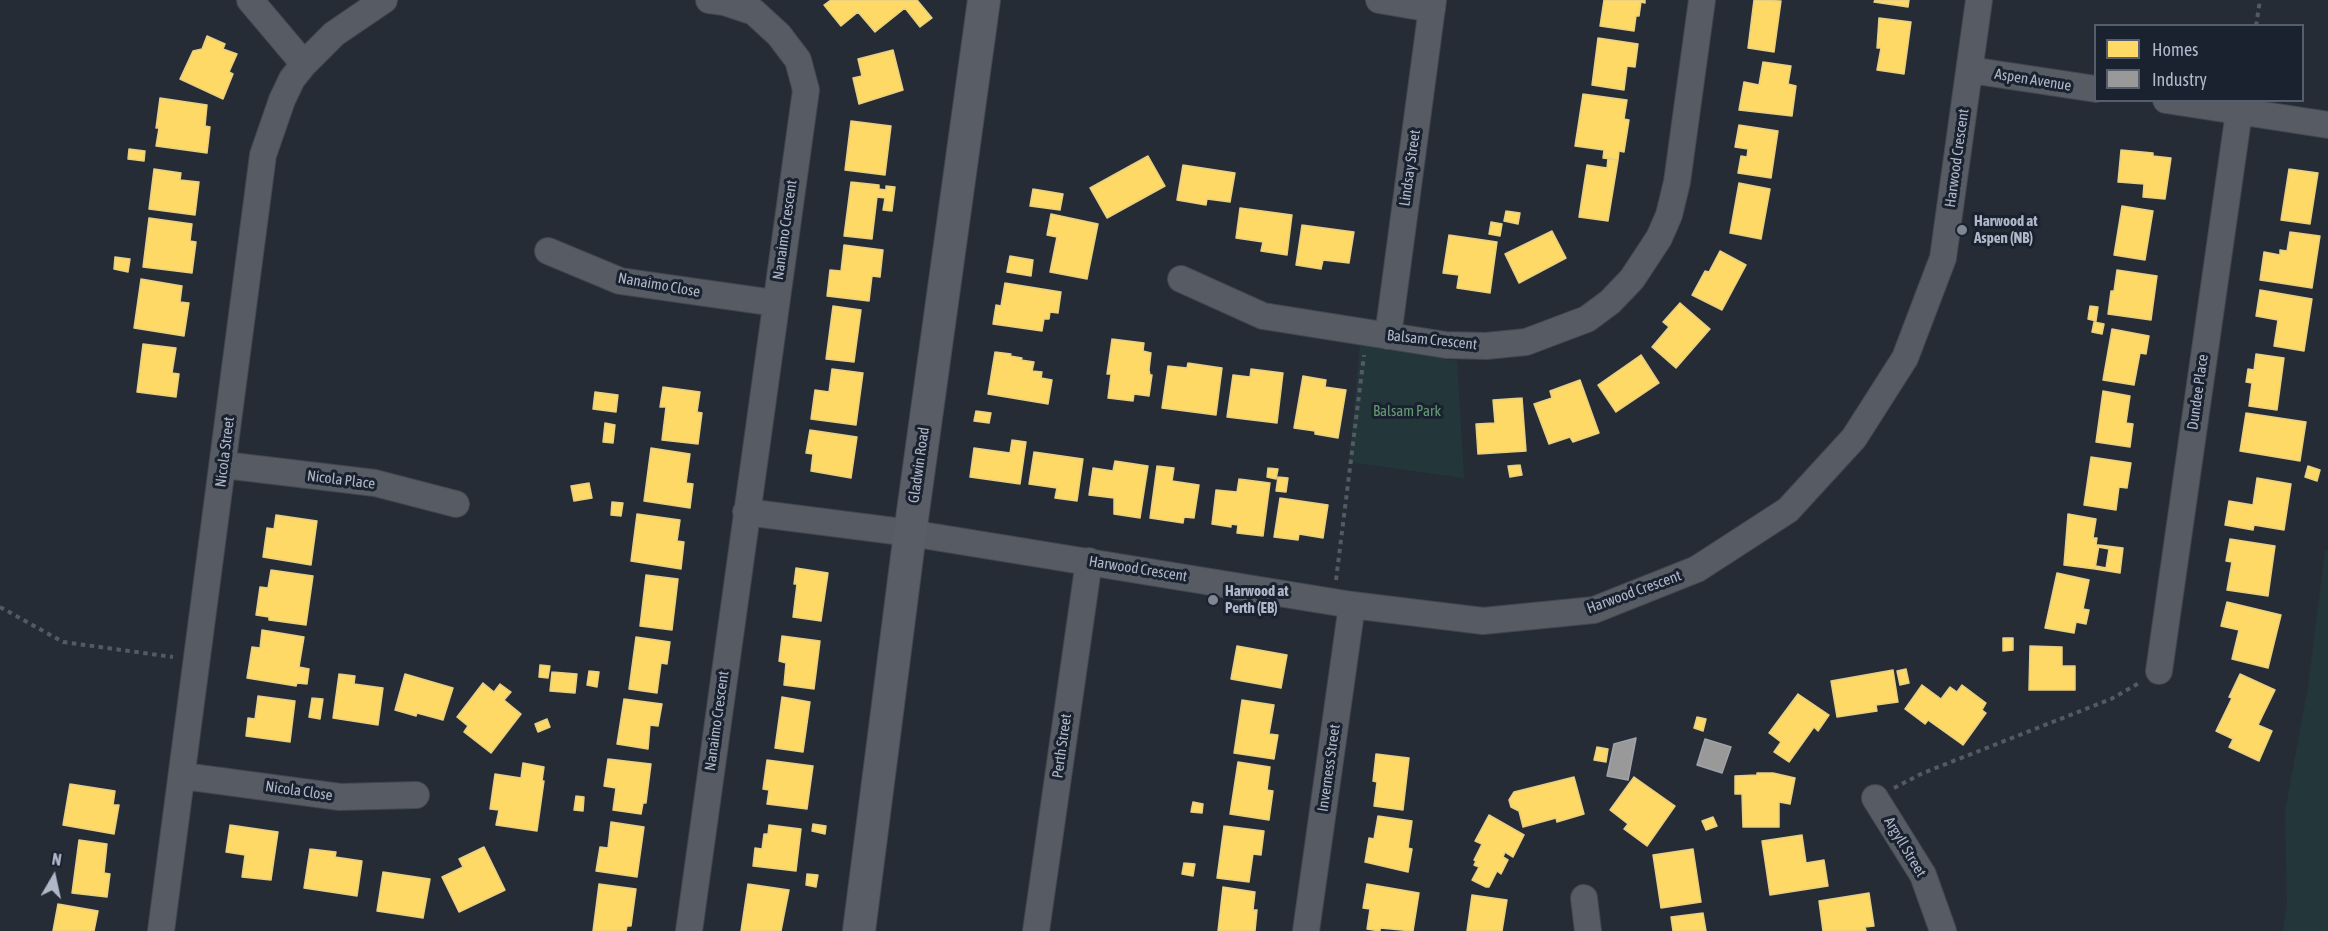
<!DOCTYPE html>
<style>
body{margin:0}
#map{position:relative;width:2328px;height:931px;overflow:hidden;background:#262c35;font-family:"Asap Condensed",sans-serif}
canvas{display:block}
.legend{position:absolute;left:2094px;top:24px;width:210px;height:78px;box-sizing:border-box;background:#1a2230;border:2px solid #565e6d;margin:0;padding:8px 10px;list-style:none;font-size:18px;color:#afb8c8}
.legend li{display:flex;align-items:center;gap:12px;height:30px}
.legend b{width:30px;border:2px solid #565e6d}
.north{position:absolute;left:24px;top:847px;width:60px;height:60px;-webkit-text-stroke:4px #1a2230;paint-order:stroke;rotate:9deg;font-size:16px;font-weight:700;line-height:24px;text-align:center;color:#afb8c8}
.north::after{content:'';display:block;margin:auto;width:21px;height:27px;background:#afb8c8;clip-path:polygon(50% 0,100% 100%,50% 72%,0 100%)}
</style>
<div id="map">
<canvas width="2328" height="931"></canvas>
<ul class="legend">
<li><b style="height:16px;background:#ffd966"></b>Homes</li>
<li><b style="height:16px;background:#999"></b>Industry</li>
</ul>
<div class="north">N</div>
</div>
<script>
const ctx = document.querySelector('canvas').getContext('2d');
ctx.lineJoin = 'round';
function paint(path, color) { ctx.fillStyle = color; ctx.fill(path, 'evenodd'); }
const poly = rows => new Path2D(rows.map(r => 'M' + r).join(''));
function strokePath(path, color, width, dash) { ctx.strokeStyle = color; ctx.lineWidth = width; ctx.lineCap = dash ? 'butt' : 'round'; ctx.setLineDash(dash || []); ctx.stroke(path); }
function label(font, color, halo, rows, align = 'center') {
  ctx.font = font + ' "Asap Condensed",sans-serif'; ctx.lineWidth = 6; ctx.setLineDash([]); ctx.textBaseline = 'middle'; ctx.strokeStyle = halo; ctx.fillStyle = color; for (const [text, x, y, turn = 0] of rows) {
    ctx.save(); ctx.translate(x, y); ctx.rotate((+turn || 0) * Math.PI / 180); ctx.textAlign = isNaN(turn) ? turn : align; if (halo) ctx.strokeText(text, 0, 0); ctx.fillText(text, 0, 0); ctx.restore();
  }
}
const green = poly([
 [1360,346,1457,361,1464,478,1349,462],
 [2325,550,2328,550,2328,931,2283,931,2287,904,2285,812,2308,687]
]);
const homes = poly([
 [831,0,917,0,932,18,920,27,905,8,875,32,858,12,841,26,824,5,831,0],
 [1604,0,1645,0,1645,3,1641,2,1639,16,1636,16,1634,31,1600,26,1604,0],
 [1754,0,1781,1,1774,52,1748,48,1754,0],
 [1875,0,1909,0,1908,7,1874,2,1875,0],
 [1879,18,1911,22,1904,74,1877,70,1881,48,1877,48,1879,18],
 [207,36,225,44,223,49,237,54,229,72,233,74,223,99,180,79,193,51,202,49,207,36],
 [1598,38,1638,44,1635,67,1627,66,1624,90,1592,85,1598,38],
 [893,50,903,90,859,104,853,78,862,76,858,59,893,50],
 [1763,62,1791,66,1788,84,1796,86,1792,116,1739,110,1744,82,1759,85,1763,62],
 [1583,94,1627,100,1624,119,1629,120,1624,152,1619,151,1618,160,1603,158,1604,150,1575,146,1583,94],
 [160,98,207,105,205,126,210,127,207,153,156,146,159,128,156,128,160,98],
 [851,121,891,126,885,175,845,170,851,121],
 [1739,125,1778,131,1771,178,1738,173,1741,156,1747,157,1748,149,1735,147,1739,125],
 [129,149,145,151,144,161,128,159,129,149],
 [2121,150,2153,153,2153,156,2171,158,2165,199,2143,197,2144,184,2118,182,2121,150],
 [1148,156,1165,186,1107,218,1090,188,1148,156],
 [1608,158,1618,160,1608,221,1579,217,1587,165,1607,168,1608,158],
 [1183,165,1235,173,1230,202,1207,199,1206,205,1177,200,1183,165],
 [154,169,181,173,180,180,199,182,195,215,149,209,154,169],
 [2289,169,2318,173,2310,224,2281,220,2289,169],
 [851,182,879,185,879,189,886,190,886,186,895,187,892,211,883,210,885,198,877,197,872,239,844,236,851,182],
 [1739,183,1770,189,1761,239,1730,233,1739,183],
 [1033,189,1063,194,1060,210,1030,206,1033,189],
 [2122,206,2153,211,2145,260,2114,255,2122,206],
 [1240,208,1292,215,1287,255,1261,251,1263,242,1236,238,1240,208],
 [1506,211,1520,213,1518,224,1504,221,1506,211],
 [1051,214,1098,224,1087,279,1050,272,1057,237,1047,235,1051,214],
 [149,218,192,224,190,241,196,242,192,273,143,267,149,218],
 [1491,222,1502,224,1500,236,1489,234,1491,222],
 [1302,225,1354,232,1349,263,1323,260,1321,269,1296,265,1302,225],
 [1552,231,1566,258,1519,283,1505,254,1552,231],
 [2290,232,2320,236,2312,288,2260,280,2264,252,2280,255,2280,250,2287,251,2290,232],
 [1449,235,1497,242,1490,293,1457,288,1459,275,1443,273,1449,235],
 [844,245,883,250,880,277,872,276,869,301,827,296,830,270,841,271,844,245],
 [1720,251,1746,265,1722,310,1692,295,1705,271,1709,272,1720,251],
 [1010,256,1033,260,1031,276,1007,272,1010,256],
 [115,257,130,259,128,272,114,269,115,257],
 [2117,270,2157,276,2151,320,2108,314,2111,291,2114,291,2117,270],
 [141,279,182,286,180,302,189,303,184,336,134,328,141,279],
 [1005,283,1061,292,1058,313,1050,312,1049,319,1044,319,1042,331,993,324,996,305,1001,306,1005,283],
 [2260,290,2312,299,2304,351,2274,346,2278,320,2256,316,2260,290],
 [1680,303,1710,329,1676,368,1652,347,1669,327,1663,322,1680,303],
 [833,306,861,310,854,362,826,359,833,306],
 [2090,306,2098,307,2096,321,2088,319,2090,306],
 [2094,322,2104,324,2102,334,2092,332,2094,322],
 [2112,329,2149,336,2146,354,2140,353,2134,385,2103,380,2112,329],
 [1112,339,1144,343,1143,351,1151,353,1149,370,1150,375,1152,375,1149,396,1134,394,1133,401,1108,398,1111,374,1107,374,1112,339],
 [143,344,176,348,172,373,179,374,176,397,137,392,143,344],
 [995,352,1011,354,1010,356,1022,358,1021,360,1034,362,1032,371,1042,372,1041,378,1052,380,1048,404,988,394,995,352],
 [2256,354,2284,358,2277,410,2249,406,2252,383,2246,382,2248,369,2254,370,2256,354],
 [1641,355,1659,383,1616,412,1598,385,1641,355],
 [1188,363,1222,368,1216,415,1162,408,1168,366,1187,368,1188,363],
 [832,369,863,373,856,425,811,419,815,390,829,392,832,369],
 [1251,369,1283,373,1277,423,1227,417,1233,375,1250,377,1251,369],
 [1303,376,1326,380,1325,387,1346,390,1338,438,1315,434,1315,431,1294,428,1303,376],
 [1580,380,1599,433,1573,442,1570,437,1549,444,1534,404,1552,398,1550,391,1580,380],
 [663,387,700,392,697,412,702,413,698,444,662,440,666,407,660,407,663,387],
 [2103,391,2130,396,2126,423,2133,424,2130,447,2096,442,2103,391],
 [595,392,618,395,616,412,593,409,595,392],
 [1522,398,1526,451,1478,454,1476,424,1495,423,1493,400,1522,398],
 [976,411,991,413,989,423,974,421,976,411],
 [2246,413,2306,422,2300,461,2240,451,2246,413],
 [605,423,615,425,613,443,603,442,605,423],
 [810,430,857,437,851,478,811,471,813,454,806,453,810,430],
 [1012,440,1026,442,1020,484,970,477,974,448,1010,453,1012,440],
 [651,448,690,454,686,483,693,484,690,508,644,501,651,448],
 [1034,452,1083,459,1077,501,1055,498,1057,488,1029,484,1034,452],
 [2091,457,2131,463,2127,488,2119,487,2116,510,2084,505,2091,457],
 [1115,461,1148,466,1140,518,1114,514,1114,498,1089,495,1093,468,1113,471,1115,461],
 [1520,465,1522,475,1510,477,1508,466,1520,465],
 [1157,466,1174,468,1172,481,1199,485,1194,518,1184,517,1183,523,1150,518,1157,466],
 [2308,466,2320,470,2317,481,2305,477,2308,466],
 [1268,468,1278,469,1276,479,1267,477,1268,468],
 [1278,477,1288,478,1286,492,1276,491,1278,477],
 [2257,478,2291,484,2284,530,2254,525,2253,530,2225,525,2229,501,2253,505,2257,478],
 [1239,479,1270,483,1263,536,1237,533,1238,525,1231,524,1231,527,1212,524,1216,490,1237,492,1239,479],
 [589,483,592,498,574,501,571,486,589,483],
 [1280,498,1328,505,1323,538,1299,534,1298,540,1274,537,1280,498],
 [612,502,623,503,621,516,611,515,612,502],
 [637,514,680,520,677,541,684,542,681,569,631,561,637,514],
 [2068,514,2096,519,2093,538,2097,538,2096,545,2099,545,2095,569,2064,565,2068,514],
 [276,515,317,521,311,565,263,557,267,528,274,529,276,515],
 [2230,539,2275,546,2268,596,2227,590,2232,562,2226,561,2230,539],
 [2099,545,2123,548,2120,573,2095,569,2096,566,2106,568,2109,549,2098,547,2099,545],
 [796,568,828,573,821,621,793,617,797,584,794,584,796,568],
 [271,570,313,576,306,625,269,620,269,617,256,615,260,587,268,588,271,570],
 [2057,573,2089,580,2083,609,2089,610,2086,624,2076,622,2074,633,2045,628,2057,573],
 [646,575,678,579,672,630,640,626,646,575],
 [2227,602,2281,615,2268,668,2232,659,2239,630,2221,626,2227,602],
 [262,630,304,637,299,667,309,669,307,684,297,683,296,686,247,678,252,647,260,648,262,630],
 [782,636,820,641,814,689,784,685,786,663,779,661,782,636],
 [636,637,670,642,667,664,661,663,657,693,629,689,636,637],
 [2003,638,2013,638,2013,650,2003,651,2003,638],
 [1237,646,1287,655,1281,688,1231,679,1237,646],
 [2030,646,2062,647,2062,666,2075,666,2075,690,2029,690,2030,646],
 [540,665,550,666,548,678,539,677,540,665],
 [1906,669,1909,683,1900,685,1897,671,1906,669],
 [1893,670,1898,702,1876,705,1877,711,1837,717,1831,681,1893,670],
 [589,671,599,672,597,687,587,685,589,671],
 [552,672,577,674,575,693,550,691,552,672],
 [339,674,355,676,354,684,383,688,378,725,333,718,339,674],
 [405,674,453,688,443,720,417,713,416,716,395,710,405,674],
 [2240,674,2275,690,2258,725,2272,731,2259,761,2229,747,2233,739,2216,731,2232,698,2229,697,2240,674],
 [483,683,494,692,500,684,511,692,504,700,521,714,491,753,464,732,468,726,457,717,483,683],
 [1922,685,1941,699,1950,687,1957,692,1962,685,1986,703,1982,710,1986,713,1963,745,1928,720,1925,724,1905,709,1922,685],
 [1798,694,1829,715,1818,731,1814,727,1789,762,1774,752,1781,742,1769,733,1798,694],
 [258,696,295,701,290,742,246,736,248,718,255,719,258,696],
 [782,697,810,702,803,752,775,748,782,697],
 [312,698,323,699,320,719,309,717,312,698],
 [624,699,662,704,658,726,650,725,648,749,617,744,624,699],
 [1242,700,1274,705,1269,734,1278,735,1274,759,1234,753,1242,700],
 [1697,717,1706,719,1703,731,1694,728,1697,717],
 [547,719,550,727,538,732,535,724,547,719],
 [1597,747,1608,749,1606,762,1594,760,1597,747],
 [1376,754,1409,758,1403,810,1374,806,1377,782,1373,781,1376,754],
 [608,759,651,764,646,803,643,803,641,814,613,810,616,788,604,786,608,759],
 [767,760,813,766,807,809,767,804,769,790,763,789,767,760],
 [1238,762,1270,767,1267,790,1273,791,1269,820,1230,814,1238,762],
 [523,763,544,767,542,781,544,781,537,831,496,825,499,810,490,809,495,774,521,778,523,763],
 [1757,773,1773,773,1795,778,1790,804,1779,802,1779,827,1743,827,1742,794,1735,794,1735,776,1757,775,1757,773],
 [1574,777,1584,814,1557,822,1556,818,1523,827,1519,811,1511,807,1509,800,1514,792,1574,777],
 [1634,777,1675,806,1647,846,1624,829,1628,824,1610,810,1634,777],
 [70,784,115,791,113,805,119,805,114,834,63,825,70,784],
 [576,796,584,797,583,811,574,810,576,796],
 [1193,802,1203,804,1202,813,1191,812,1193,802],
 [1489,815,1524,835,1513,857,1505,852,1503,857,1508,860,1501,874,1497,871,1489,887,1486,887,1472,880,1479,867,1474,865,1476,861,1474,860,1482,844,1475,841,1489,815],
 [1378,816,1412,821,1408,848,1412,849,1408,872,1365,862,1369,838,1374,839,1378,816],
 [1713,817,1717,826,1706,830,1702,821,1713,817],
 [611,822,644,827,637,877,596,871,600,847,608,848,611,822],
 [813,824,826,826,825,834,812,831,813,824],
 [230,825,278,832,271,880,242,877,245,855,226,852,230,825],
 [769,825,801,829,796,871,753,866,755,848,762,849,764,834,768,834,769,825],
 [1224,826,1264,831,1261,855,1253,854,1249,882,1217,878,1224,826],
 [1802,835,1806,863,1824,860,1828,886,1770,895,1762,841,1802,835],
 [79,840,107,844,104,873,110,874,107,897,72,893,79,840],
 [484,847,505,890,459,912,442,877,463,867,459,859,484,847],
 [310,849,336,852,335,857,362,861,357,896,304,888,310,849],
 [1693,849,1701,902,1661,908,1653,855,1693,849],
 [1184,863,1195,864,1193,876,1182,874,1184,863],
 [383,872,430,879,423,918,377,911,383,872],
 [807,874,818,875,816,887,806,885,807,874],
 [599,884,636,889,631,926,627,926,626,931,593,931,599,884],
 [748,884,789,890,781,931,741,931,748,884],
 [1367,884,1419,893,1413,931,1380,928,1380,931,1367,929,1370,909,1363,908,1367,884],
 [1223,887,1255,892,1253,910,1257,910,1255,931,1218,931,1223,887],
 [1869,893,1874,926,1865,927,1866,931,1823,931,1819,901,1869,893],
 [1472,895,1507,900,1502,931,1467,931,1472,895],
 [58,904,98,911,94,931,53,931,58,904],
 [1703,913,1706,931,1673,931,1671,917,1703,913]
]);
const industry = poly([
 [1636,738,1628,780,1607,776,1614,744,1636,738],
 [1705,739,1731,747,1722,773,1697,765,1705,739]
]);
const path = poly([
 [2256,26,2260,0],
 [1336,580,1364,355],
 [0,607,63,642,173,657],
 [1894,788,1923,773,2111,699,2141,682]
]);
const minor = poly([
 [250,0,304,64],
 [1379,0,1432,9],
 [1970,70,2096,89],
 [2166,100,2328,125],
 [548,251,620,281,775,303],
 [1181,279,1263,316,1446,345,1486,346,1526,342,1587,319,1610,302,1632,279,1659,238,1669,215,1677,182,1702,0],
 [1388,336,1433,0],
 [224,465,375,483,456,504],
 [746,512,910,533,1352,605,1483,621,1594,610,1697,569,1788,510,1854,438,1905,358,1943,258,1979,0],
 [2159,671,2239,112],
 [183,776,340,797,416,795],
 [1875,798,1923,875,1943,931],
 [1584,898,1588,931],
 [161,931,263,155,282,100,292,79,304,64,334,34,384,0],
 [689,931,806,90,798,60,779,35,754,12,724,2,709,0],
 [1036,931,1089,561],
 [1306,931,1352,605]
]);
const major = poly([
 [859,931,910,533,984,0]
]);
const markers = [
 [1962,230,6,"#7f8795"],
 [1213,600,6,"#7f8795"]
];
const streetNames = [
 ["Aspen Avenue",2033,80,9],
 ["Harwood Crescent",1957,158,-82],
 ["Lindsay Street",1410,168,-82],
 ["Nanaimo Crescent",785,230,-82],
 ["Nanaimo Close",659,285,10],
 ["Balsam Crescent",1432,340,6],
 ["Dundee Place",2198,392,-82],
 ["Nicola Street",225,452,-83],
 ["Gladwin Road",919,465,-82],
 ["Nicola Place",341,480,7],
 ["Harwood Crescent",1138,569,9],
 ["Harwood Crescent",1634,592,-20],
 ["Nanaimo Crescent",717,721,-82],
 ["Perth Street",1062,746,-82],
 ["Inverness Street",1329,768,-82],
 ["Nicola Close",299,791,8],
 ["Argyll Street",1905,847,59]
];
const poiNames = [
 ["Harwood at",1974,221],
 ["Aspen (NB)",1974,238],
 ["Harwood at",1225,591],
 ["Perth (EB)",1225,608]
];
const parkNames = [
 ["Balsam Park",1407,411]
];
paint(green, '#23373b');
paint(homes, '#ffd966');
strokePath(homes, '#e7cf83', 1.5);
paint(industry, '#999');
strokePath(industry, '#a0a2a7', 1.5);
strokePath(minor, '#42474e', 28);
strokePath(major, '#434952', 34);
strokePath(path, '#545a61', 4, [4.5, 4.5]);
strokePath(minor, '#565b64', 26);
strokePath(major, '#595d66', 32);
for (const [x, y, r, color] of markers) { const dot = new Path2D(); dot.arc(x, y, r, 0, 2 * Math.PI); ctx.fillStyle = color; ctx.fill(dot); strokePath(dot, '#1a2230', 2); }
label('15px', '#afb8c8', '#1a2230', streetNames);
label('bold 15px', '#afb8c8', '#1a2230', poiNames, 'left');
label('15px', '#659a73', '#1a2230', parkNames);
</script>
